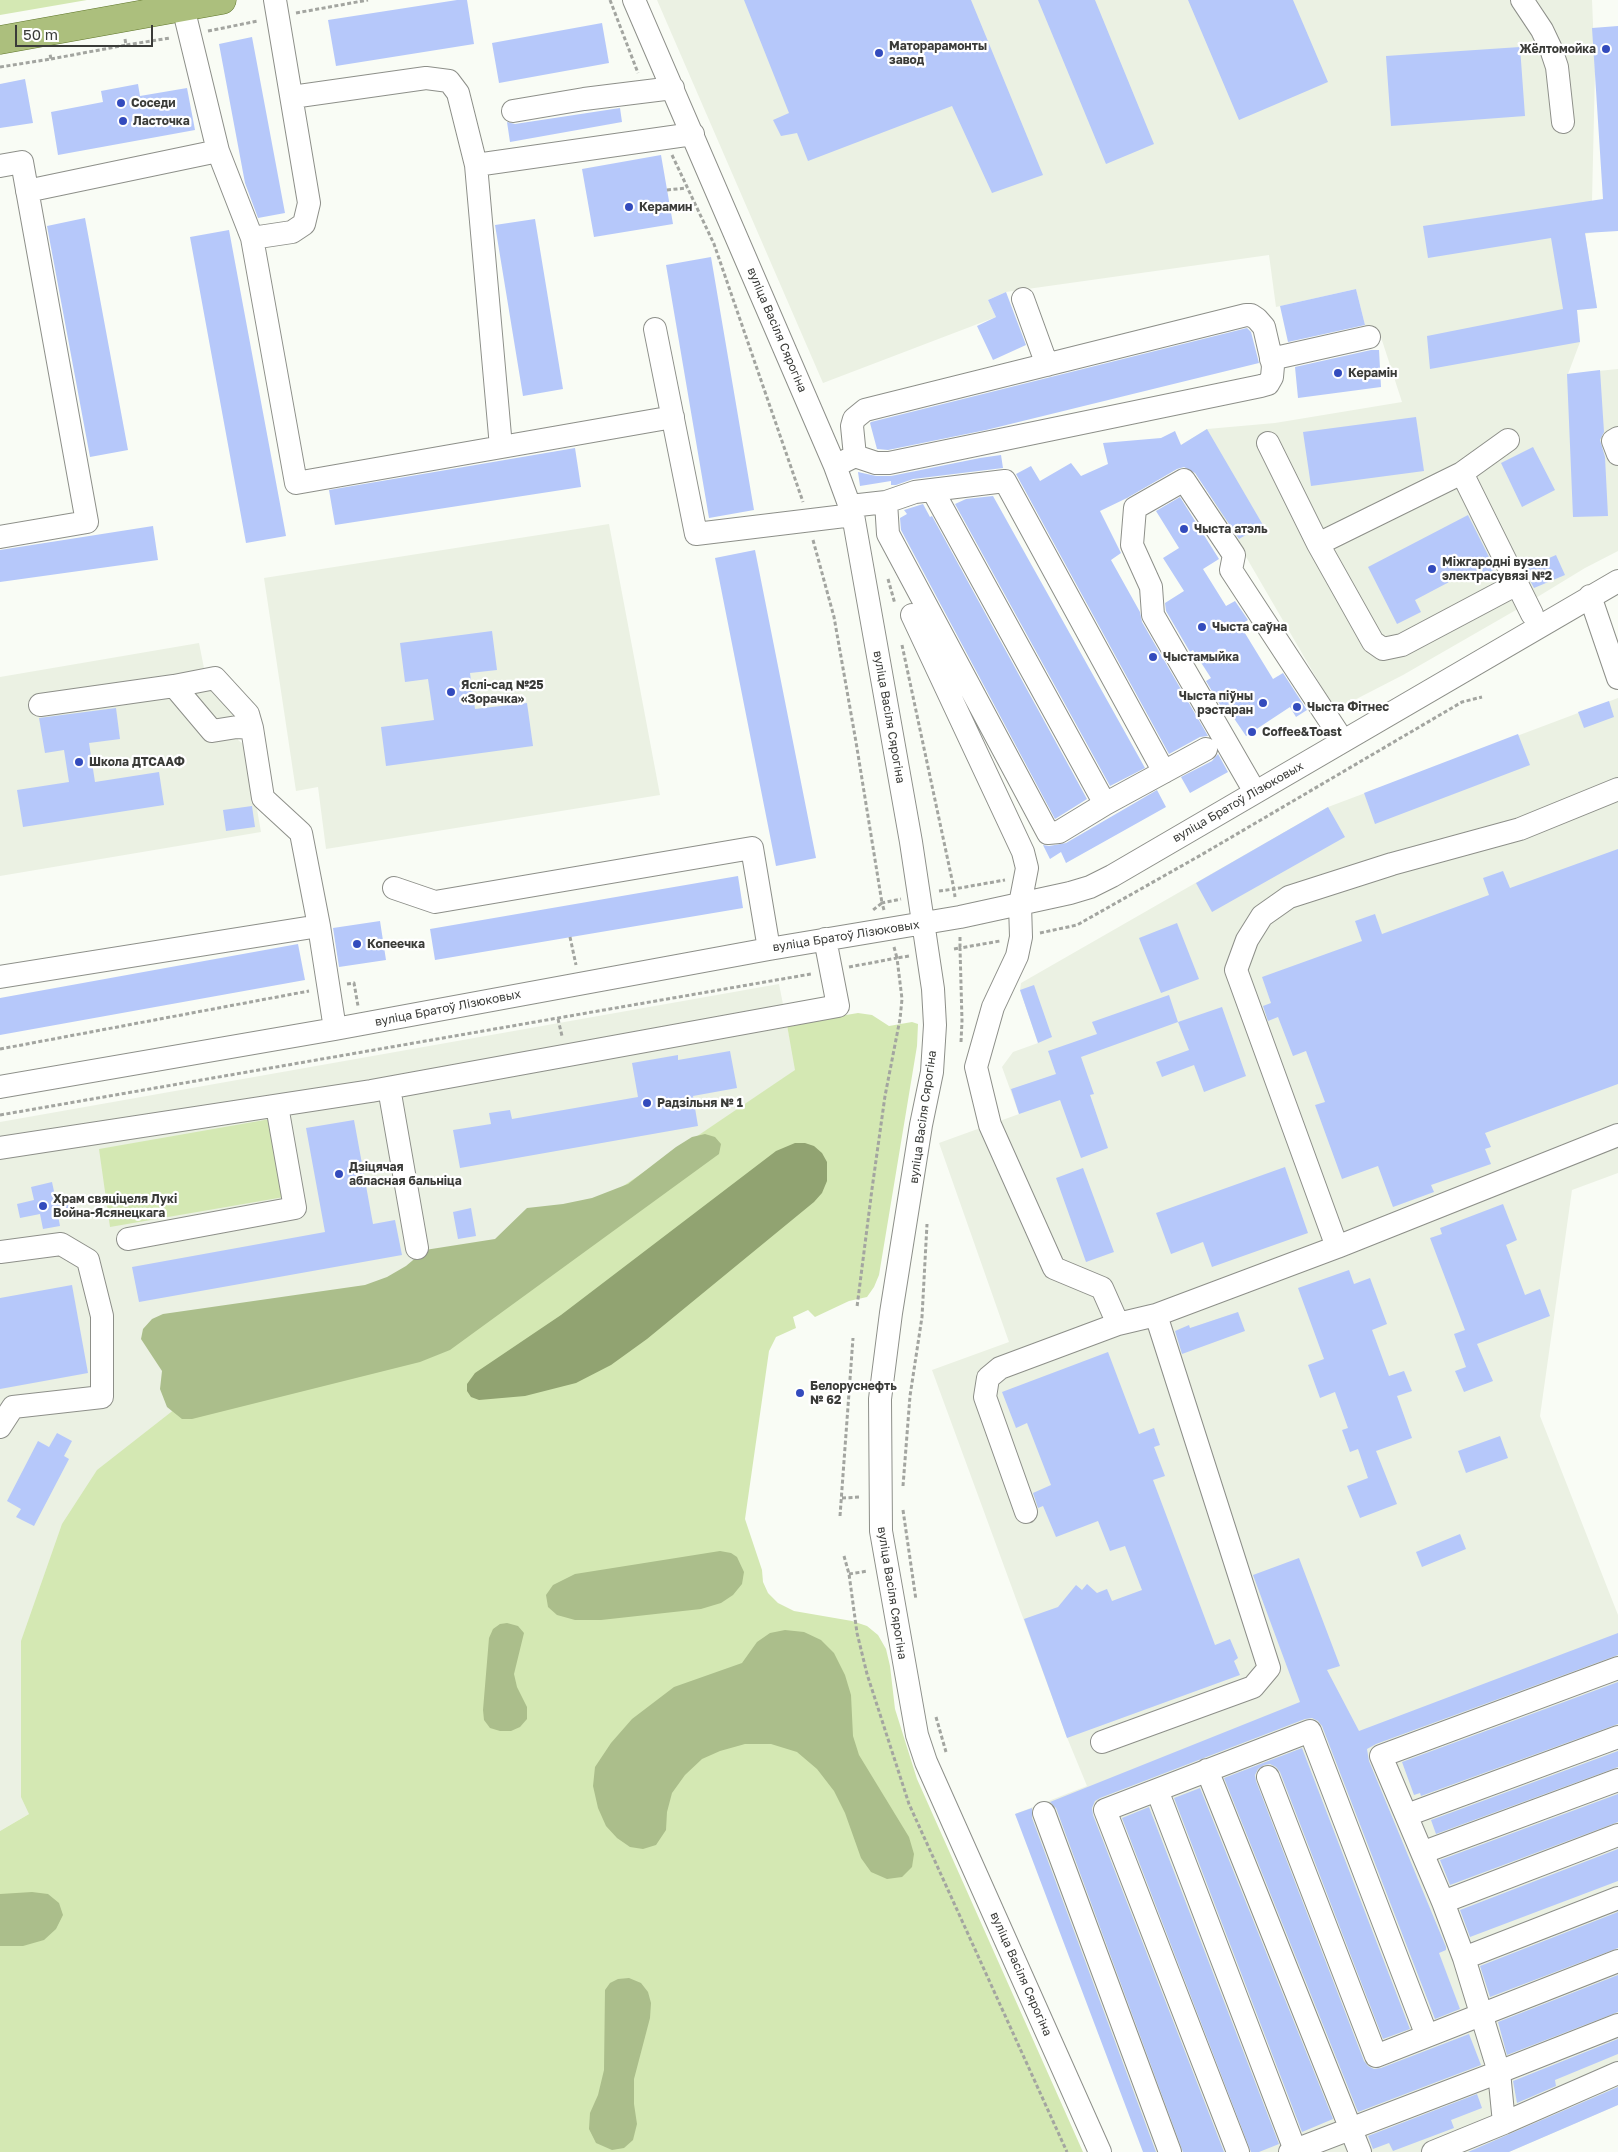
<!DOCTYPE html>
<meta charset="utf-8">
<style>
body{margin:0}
#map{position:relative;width:1618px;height:2152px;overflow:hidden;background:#f9fcf5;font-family:"Golos Text",sans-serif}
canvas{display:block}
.scale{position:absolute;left:15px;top:25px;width:138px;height:22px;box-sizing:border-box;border:2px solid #3a3b38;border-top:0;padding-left:6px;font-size:15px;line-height:18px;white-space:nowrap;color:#3a3b38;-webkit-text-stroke:4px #fff;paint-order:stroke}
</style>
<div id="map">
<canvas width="1618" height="2152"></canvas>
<div class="scale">50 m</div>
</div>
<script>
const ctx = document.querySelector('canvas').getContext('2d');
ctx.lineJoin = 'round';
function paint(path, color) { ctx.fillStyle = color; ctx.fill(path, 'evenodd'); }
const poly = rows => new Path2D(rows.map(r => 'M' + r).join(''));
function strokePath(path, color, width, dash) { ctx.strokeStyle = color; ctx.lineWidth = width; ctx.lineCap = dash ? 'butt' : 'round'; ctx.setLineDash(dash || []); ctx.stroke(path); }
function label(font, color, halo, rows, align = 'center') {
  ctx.font = font + ' "Golos Text",sans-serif'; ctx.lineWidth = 4.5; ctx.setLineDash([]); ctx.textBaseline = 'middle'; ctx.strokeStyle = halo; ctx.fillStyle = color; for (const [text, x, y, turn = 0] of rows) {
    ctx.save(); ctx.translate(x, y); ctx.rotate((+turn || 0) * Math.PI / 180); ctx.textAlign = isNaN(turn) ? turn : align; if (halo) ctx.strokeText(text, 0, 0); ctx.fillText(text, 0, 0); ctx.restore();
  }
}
const built = poly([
 [657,0,1592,0,1595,72,1592,201,1595,232,1585,234,1597,308,1577,310,1580,342,1568,374,1618,369,1618,551,1585,568,1516,610,1403,675,1335,710,1181,445,1207,429,1275,423,1402,402,1378,328,1366,329,1356,289,1276,307,1269,255,1006,292,988,300,996,317,823,383],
 [609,524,660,795,326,849,318,787,296,791,264,578],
 [199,643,207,683,235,715,238,740,246,746,261,832,0,876,0,677],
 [1618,698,1618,1173,1572,1190,1540,1416,1618,1615,1618,2105,1509,2152,1144,2152,1034,1850,1015,1814,1087,1786,1066,1735,932,1370,1009,1342,939,1143,1019,1114,1002,1067,1013,1052,1038,1043,1020,990,1021,983,1328,807],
 [779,984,796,1070,444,1307,29,1814,0,1831,0,1122]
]);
const green = poly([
 [0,0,87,0,0,15],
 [858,1013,872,1015,889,1026,912,1022,918,1024,917,1046,879,1275,874,1287,867,1297,849,1301,815,1317,808,1310,793,1317,796,1328,776,1337,769,1351,745,1519,762,1570,763,1582,768,1593,778,1603,794,1611,852,1621,867,1626,878,1635,886,1649,890,1666,895,1709,917,1779,1083,2152,0,2152,0,1831,29,1814,21,1797,21,1641,62,1524,97,1470,198,1391,444,1307,795,1070,787,1025],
 [276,1118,290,1196,110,1227,99,1149]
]);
const forest = poly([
 [705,1134,715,1137,721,1144,719,1154,450,1350,420,1362,192,1419,182,1419,167,1407,160,1389,162,1371,141,1339,143,1329,152,1319,163,1314,365,1285,387,1277,406,1266,425,1250,495,1239,527,1208,563,1204,592,1198,628,1184,676,1147,692,1137],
 [720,1551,731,1553,737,1557,744,1572,742,1584,733,1595,721,1603,701,1609,601,1620,575,1620,557,1615,548,1607,546,1595,553,1585,575,1574],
 [507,1623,518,1626,524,1633,514,1674,517,1687,527,1707,527,1719,520,1727,511,1731,500,1731,490,1728,484,1720,483,1710,489,1638,493,1629,500,1624],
 [785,1630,804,1632,821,1640,834,1653,845,1675,851,1695,853,1736,859,1755,909,1837,914,1854,912,1867,902,1877,887,1879,871,1872,861,1858,845,1813,834,1791,817,1769,797,1752,771,1744,745,1744,720,1751,702,1759,685,1775,672,1793,667,1812,666,1830,656,1845,643,1849,630,1847,617,1838,606,1826,598,1808,593,1786,595,1767,611,1743,632,1719,674,1687,742,1663,757,1642,770,1633],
 [32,1892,48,1894,59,1903,63,1915,56,1929,44,1940,23,1946,0,1946,0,1894],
 [629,1978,641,1983,648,1992,651,2003,650,2018,634,2079,634,2104,637,2124,633,2140,624,2148,612,2150,596,2143,589,2129,590,2113,598,2095,604,2070,605,1990,610,1983,618,1979]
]);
const water = poly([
 [795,1143,805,1143,814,1146,822,1153,827,1162,827,1181,822,1193,814,1202,647,1339,611,1365,576,1383,525,1396,479,1400,471,1397,467,1391,467,1384,475,1373,561,1315,776,1151]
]);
const building = poly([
 [457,0,467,0,474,44,336,66,328,20],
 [744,0,971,0,1043,175,992,193,952,106,808,161,797,133,781,136,773,120,789,113],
 [1038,0,1095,0,1154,144,1106,164],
 [1188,0,1293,0,1328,82,1239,120],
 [602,23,609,63,499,83,492,43],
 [1618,26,1618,231,1585,233,1597,308,1577,310,1580,342,1430,369,1427,336,1563,309,1551,238,1428,258,1423,226,1603,199,1592,28],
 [252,37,285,213,258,218,245,183,219,44],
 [1520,47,1525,116,1391,126,1386,56],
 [25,79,33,123,0,128,0,84],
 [138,84,140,96,187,88,195,130,58,155,51,112,103,102,101,91],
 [620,108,622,122,510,142,507,122,515,124],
 [661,155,673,224,594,237,582,169],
 [85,218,128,450,90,457,47,226],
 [535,219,563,389,523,396,495,225],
 [229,230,286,536,246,543,190,237],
 [711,257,754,510,709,518,666,265],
 [1356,289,1365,325,1288,342,1280,306],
 [1006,292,1026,345,993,360,977,326,996,317,988,300],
 [1247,328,1251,332,1259,363,986,430,888,450,877,449,870,423,871,422],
 [1371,350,1379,350,1381,387,1298,398,1295,367],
 [1600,370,1604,432,1600,440,1605,457,1608,516,1573,517,1567,374],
 [1416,417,1424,471,1311,486,1303,432],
 [1207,429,1263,525,1239,539,1195,473,1184,467,1177,469,1127,498,1100,511,1121,553,1111,560,1140,612,1142,622,1208,736,1200,737,1169,754,1016,474,1031,466,1040,481,1071,463,1081,476,1108,464,1103,443,1161,438,1175,431,1181,445],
 [1533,447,1555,490,1522,507,1501,463],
 [575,448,581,487,335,525,329,490],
 [1001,455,1003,468,913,479,896,485,891,485,891,481,860,486,858,472,876,476,891,476,980,458],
 [993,496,1145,768,1110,786,955,504,966,499],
 [1180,497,1219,559,1203,569,1226,606,1235,601,1246,617,1248,620,1240,625,1273,679,1283,673,1307,710,1296,717,1290,707,1246,736,1227,708,1223,710,1206,681,1211,678,1193,650,1190,652,1166,611,1165,603,1184,591,1163,558,1179,548,1156,511],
 [923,504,930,517,932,516,1087,799,1055,819,901,530,900,518,907,514,904,510],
 [1468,515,1495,569,1475,580,1470,571,1415,600,1421,612,1397,624,1368,567],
 [153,526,158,560,0,582,0,550],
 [755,550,816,858,776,866,715,558],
 [1556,555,1565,575,1534,588,1524,569],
 [492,631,497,670,470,673,475,709,527,703,533,746,386,766,381,727,434,720,428,679,405,682,400,643],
 [1609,701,1614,717,1584,728,1578,712],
 [116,708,120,739,89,743,95,782,159,772,164,805,23,827,17,790,69,782,64,750,45,753,39,718],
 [1518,734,1530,765,1375,824,1364,793],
 [1218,754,1228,772,1190,793,1181,777,1212,761],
 [1157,790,1166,807,1066,863,1061,852,1050,859,1043,845,1049,846,1066,843],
 [252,806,255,827,226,831,223,810],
 [1328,807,1345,837,1212,912,1196,883],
 [1618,849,1618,1084,1485,1133,1491,1147,1485,1149,1491,1164,1431,1185,1434,1192,1393,1207,1378,1166,1342,1179,1315,1105,1325,1102,1306,1051,1293,1056,1278,1017,1268,1021,1263,1006,1271,1003,1262,977,1362,941,1355,921,1375,914,1382,934,1489,895,1483,878,1503,871,1510,888],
 [738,876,743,908,435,960,430,929],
 [380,921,386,960,339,967,333,928],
 [1177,923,1199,979,1161,993,1139,938],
 [298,944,305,980,0,1035,0,998],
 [1034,985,1052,1037,1038,1043,1020,990],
 [1169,995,1178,1022,1081,1057,1094,1094,1090,1095,1108,1148,1081,1158,1060,1100,1019,1114,1011,1089,1056,1074,1048,1051,1097,1034,1092,1022],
 [1222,1007,1246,1076,1204,1092,1194,1065,1162,1077,1156,1062,1189,1050,1178,1022],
 [730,1051,737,1088,693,1096,698,1126,460,1168,453,1130,491,1124,489,1113,510,1110,512,1119,638,1097,632,1063,678,1055,678,1060],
 [354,1120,373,1224,395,1220,402,1255,139,1302,132,1267,325,1232,306,1128],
 [1285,1167,1308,1233,1212,1267,1203,1242,1171,1254,1156,1213],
 [1083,1168,1114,1252,1086,1262,1056,1178],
 [52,1182,55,1196,66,1194,69,1208,57,1210,60,1226,43,1229,40,1214,20,1218,17,1204,34,1200,31,1187],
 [1503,1204,1517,1240,1506,1245,1525,1295,1540,1289,1550,1316,1477,1344,1493,1381,1464,1392,1455,1371,1466,1367,1454,1334,1465,1330,1430,1238,1442,1234,1440,1228],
 [471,1208,476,1236,458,1239,453,1212],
 [1349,1270,1354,1284,1370,1278,1387,1324,1372,1330,1389,1376,1404,1371,1412,1391,1397,1396,1412,1438,1376,1451,1397,1504,1360,1518,1347,1486,1368,1478,1358,1449,1350,1452,1342,1430,1348,1428,1335,1392,1320,1398,1308,1365,1324,1359,1298,1288],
 [72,1285,88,1373,0,1389,0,1298],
 [1238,1312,1245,1331,1182,1354,1175,1331,1189,1325,1190,1328],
 [1108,1352,1139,1434,1154,1428,1160,1445,1154,1447,1165,1476,1153,1480,1215,1645,1230,1639,1238,1658,1234,1661,1240,1675,1067,1738,1024,1619,1058,1607,1076,1585,1082,1590,1087,1584,1097,1593,1107,1589,1112,1601,1142,1590,1125,1546,1110,1551,1098,1521,1056,1537,1043,1506,1038,1508,1033,1493,1051,1485,1027,1423,1016,1428,1002,1392],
 [57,1433,72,1441,64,1456,69,1459,34,1526,16,1517,21,1509,7,1501,38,1441,49,1447],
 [1500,1436,1508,1458,1466,1473,1458,1451],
 [1460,1534,1466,1549,1422,1567,1416,1552],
 [1299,1558,1340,1666,1327,1670,1359,1731,1618,1633,1618,1655,1376,1744,1367,1749,1369,1761,1446,1947,1446,1950,1439,1953,1460,2009,1435,2019,1322,1726,1318,1721,1312,1718,1305,1719,1100,1798,1095,1801,1092,1808,1093,1815,1224,2152,1183,2152,1056,1808,1050,1802,1300,1702,1253,1575],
 [1618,1682,1618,1724,1421,1796,1420,1793,1414,1795,1402,1762],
 [1302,1748,1410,2029,1383,2039,1280,1772,1276,1767,1270,1764,1264,1765,1258,1769,1255,1775,1256,1781,1364,2061,1368,2066,1374,2069,1381,2068,1469,2034,1481,2065,1358,2112,1224,1778],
 [1618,1751,1618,1767,1436,1834,1431,1820],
 [1200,1788,1333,2119,1302,2132,1174,1798],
 [1618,1794,1618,1822,1450,1885,1440,1860],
 [1149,1807,1279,2144,1259,2152,1251,2152,1122,1818],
 [1032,1808,1032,1818,1156,2152,1143,2152,1015,1814],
 [1618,1849,1618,1881,1470,1937,1460,1910],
 [1618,1912,1618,1948,1490,1997,1480,1966],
 [1618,1975,1618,2012,1507,2055,1498,2022],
 [1618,2039,1618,2054,1555,2080,1556,2086,1517,2103,1513,2081],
 [1618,2087,1618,2105,1509,2152,1468,2152],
 [1477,2094,1482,2108,1451,2120,1454,2128,1393,2151,1389,2143,1373,2149,1368,2136]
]);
const path = poly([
 [610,0,638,73],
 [296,13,368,0],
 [208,31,258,21],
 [125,39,126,45,170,38],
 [51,59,126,45],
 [0,67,51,59,50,54],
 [672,155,714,244,803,502],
 [667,190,686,188],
 [813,540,834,617,856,742,882,903,873,910],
 [888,579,895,604],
 [902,645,954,889,1005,880],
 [939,891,954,889,955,897],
 [884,910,882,903,901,899],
 [1040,933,1077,925,1201,855,1462,702,1482,697],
 [570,937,576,965],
 [894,947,897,958,909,956],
 [954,949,960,948,960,936],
 [849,967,897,958,902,999,900,1019,885,1096,872,1189,857,1307],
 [347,984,354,983,358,1006],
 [558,1019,562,1036],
 [961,1042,962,1021,960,948,1000,941],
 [0,1049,309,991],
 [0,1115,811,974],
 [903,1486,910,1396,922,1317,927,1224],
 [842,1498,861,1497],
 [903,1510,916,1600],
 [840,1516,853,1338],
 [844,1556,849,1574,857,1633,867,1674,909,1804,1067,2152],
 [849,1574,868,1571],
 [936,1717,946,1752]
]);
const minor = poly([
 [275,0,309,203,304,224,292,232,252,238,296,483,673,417],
 [634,0,835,466,853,515,911,842,933,989,935,1025,932,1072,921,1125,891,1313,880,1399,881,1531,917,1735,926,1762,1100,2152],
 [1522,0,1542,30,1551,49,1557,67,1563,122],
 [183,7,218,151,252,238],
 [292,97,426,78,449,81,458,93,476,165,693,134],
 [513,111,584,99,673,88],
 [476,165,501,447],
 [0,166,22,162,87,522,0,537],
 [27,191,218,151],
 [1023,299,1047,365],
 [655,329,696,534,853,515],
 [1271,359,1369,337],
 [1618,438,1613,441,1618,454],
 [1268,443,1318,544,1462,473,1532,614],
 [835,466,855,456,876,463,889,463,1261,386,1268,384,1272,377,1273,366,1264,327,1257,319,1251,315,1246,315,865,410,854,419,852,426,855,456],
 [1462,473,1508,440],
 [933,491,1105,804],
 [886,502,915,492,1005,481,1164,772],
 [850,506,886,502,888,534,1048,833,1059,832,1105,804,1206,749],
 [1318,544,1373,642,1383,649,1402,645,1517,584],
 [1590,596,1618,678],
 [912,615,1023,852,1027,868,1020,904,1021,937,1017,956,993,1007,976,1067,990,1125,1054,1268,1102,1288,1118,1324],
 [174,686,215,678,248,714,252,728],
 [40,705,174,686,212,731,237,727,252,728,263,798,301,833,319,926,335,1029],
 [1618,789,1520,829,1392,864,1289,897,1262,916,1247,940,1236,970,1337,1247,1618,1135],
 [1255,792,1153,615,1151,587,1132,545,1135,508,1184,480,1234,555,1231,570,1343,741],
 [394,888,435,902,752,848,769,949],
 [0,977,319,926],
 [0,1087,335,1029,769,949,960,917,1070,893,1090,887,1112,876,1618,581],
 [389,1088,417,1248],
 [0,1148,371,1091,838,1006,825,939],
 [128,1239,295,1208,277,1106],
 [0,1252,61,1244,88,1260,102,1316,102,1397,13,1407,0,1427],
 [1026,1512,985,1397,988,1378,1000,1368,1118,1324,1156,1315],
 [1618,1668,1381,1756,1443,1902,1464,1958,1499,2072,1618,2025],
 [1102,1742,1253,1687,1269,1668,1156,1315,1337,1247],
 [1207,1770,1360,2152],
 [1157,1790,1295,2150],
 [1044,1813,1170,2152],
 [1407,1815,1618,1737],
 [1424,1852,1618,1780],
 [1443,1902,1618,1835],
 [1464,1958,1618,1898],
 [1427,2036,1618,1961],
 [1504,2123,1618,2073],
 [1238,2152,1105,1810,1310,1731,1427,2036,1376,2056,1268,1777],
 [1290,2152,1499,2072,1504,2123,1433,2152]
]);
const major = poly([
 [0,40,222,0]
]);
const markers = [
 [1606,49,5,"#334bbd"],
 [879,53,5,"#334bbd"],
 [121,103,5,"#334bbd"],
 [123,121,5,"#334bbd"],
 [629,207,5,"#334bbd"],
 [1338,373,5,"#334bbd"],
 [1184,529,5,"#334bbd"],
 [1432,569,5,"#334bbd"],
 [1202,627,5,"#334bbd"],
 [1153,657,5,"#334bbd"],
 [451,692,5,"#334bbd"],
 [1263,703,5,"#334bbd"],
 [1297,707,5,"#334bbd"],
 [1252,732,5,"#334bbd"],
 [79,762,5,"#334bbd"],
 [357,944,5,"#334bbd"],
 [647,1103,5,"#334bbd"],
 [339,1174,5,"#334bbd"],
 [43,1206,5,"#334bbd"],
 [800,1393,5,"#334bbd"]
];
const poiNames = [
 ["Маторарамонты",889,46],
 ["завод",889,60],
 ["Жёлтомойка",1596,49,"right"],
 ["Соседи",131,103],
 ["Ласточка",133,121],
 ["Керамин",639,207],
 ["Керамін",1348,373],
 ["Чыста атэль",1194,529],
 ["Міжгародні вузел",1442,562],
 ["электрасувязі №2",1442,576],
 ["Чыста саўна",1212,627],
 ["Чыстамыйка",1163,657],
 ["Яслі-сад №25",461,685],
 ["«Зорачка»",461,699],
 ["Чыста піўны",1253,696,"right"],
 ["рэстаран",1253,710,"right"],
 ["Чыста Фітнес",1307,707],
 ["Coffee&Toast",1262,732],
 ["Школа ДТСААФ",89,762],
 ["Копеечка",367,944],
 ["Радзільня № 1",657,1103],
 ["Дзіцячая",349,1167],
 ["абласная бальніца",349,1181],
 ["Храм свяціцеля Лукі",53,1199],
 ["Война-Ясянецкага",53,1213],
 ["Белоруснефть",810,1386],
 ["№ 62",810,1400]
];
const streetNames = [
 ["вуліца Васіля Сярогіна",777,330,67],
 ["вуліца Васіля Сярогіна",889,717,80],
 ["вуліца Братоў Лізюковых",1238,802,-30],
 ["вуліца Братоў Лізюковых",846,936,-9],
 ["вуліца Братоў Лізюковых",448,1008,-11],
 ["вуліца Васіля Сярогіна",923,1117,-82],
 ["вуліца Васіля Сярогіна",892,1593,81],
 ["вуліца Васіля Сярогіна",1021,1974,66]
];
paint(built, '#ebf1e3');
paint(green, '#d4e8b3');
paint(forest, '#abbe8b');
paint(water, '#91a371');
paint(building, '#b6c8fa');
strokePath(minor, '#8d8f89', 24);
strokePath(major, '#60762c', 29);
strokePath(path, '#a3a5a0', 3, [4, 2.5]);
strokePath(minor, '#fff', 22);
strokePath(major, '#acbf7d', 28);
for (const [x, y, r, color] of markers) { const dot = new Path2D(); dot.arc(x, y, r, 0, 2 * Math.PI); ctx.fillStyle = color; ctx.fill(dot); strokePath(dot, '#fff', 2); }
label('bold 12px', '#3a3b38', '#fff', poiNames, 'left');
label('12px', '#3a3b38', '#fff', streetNames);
</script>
